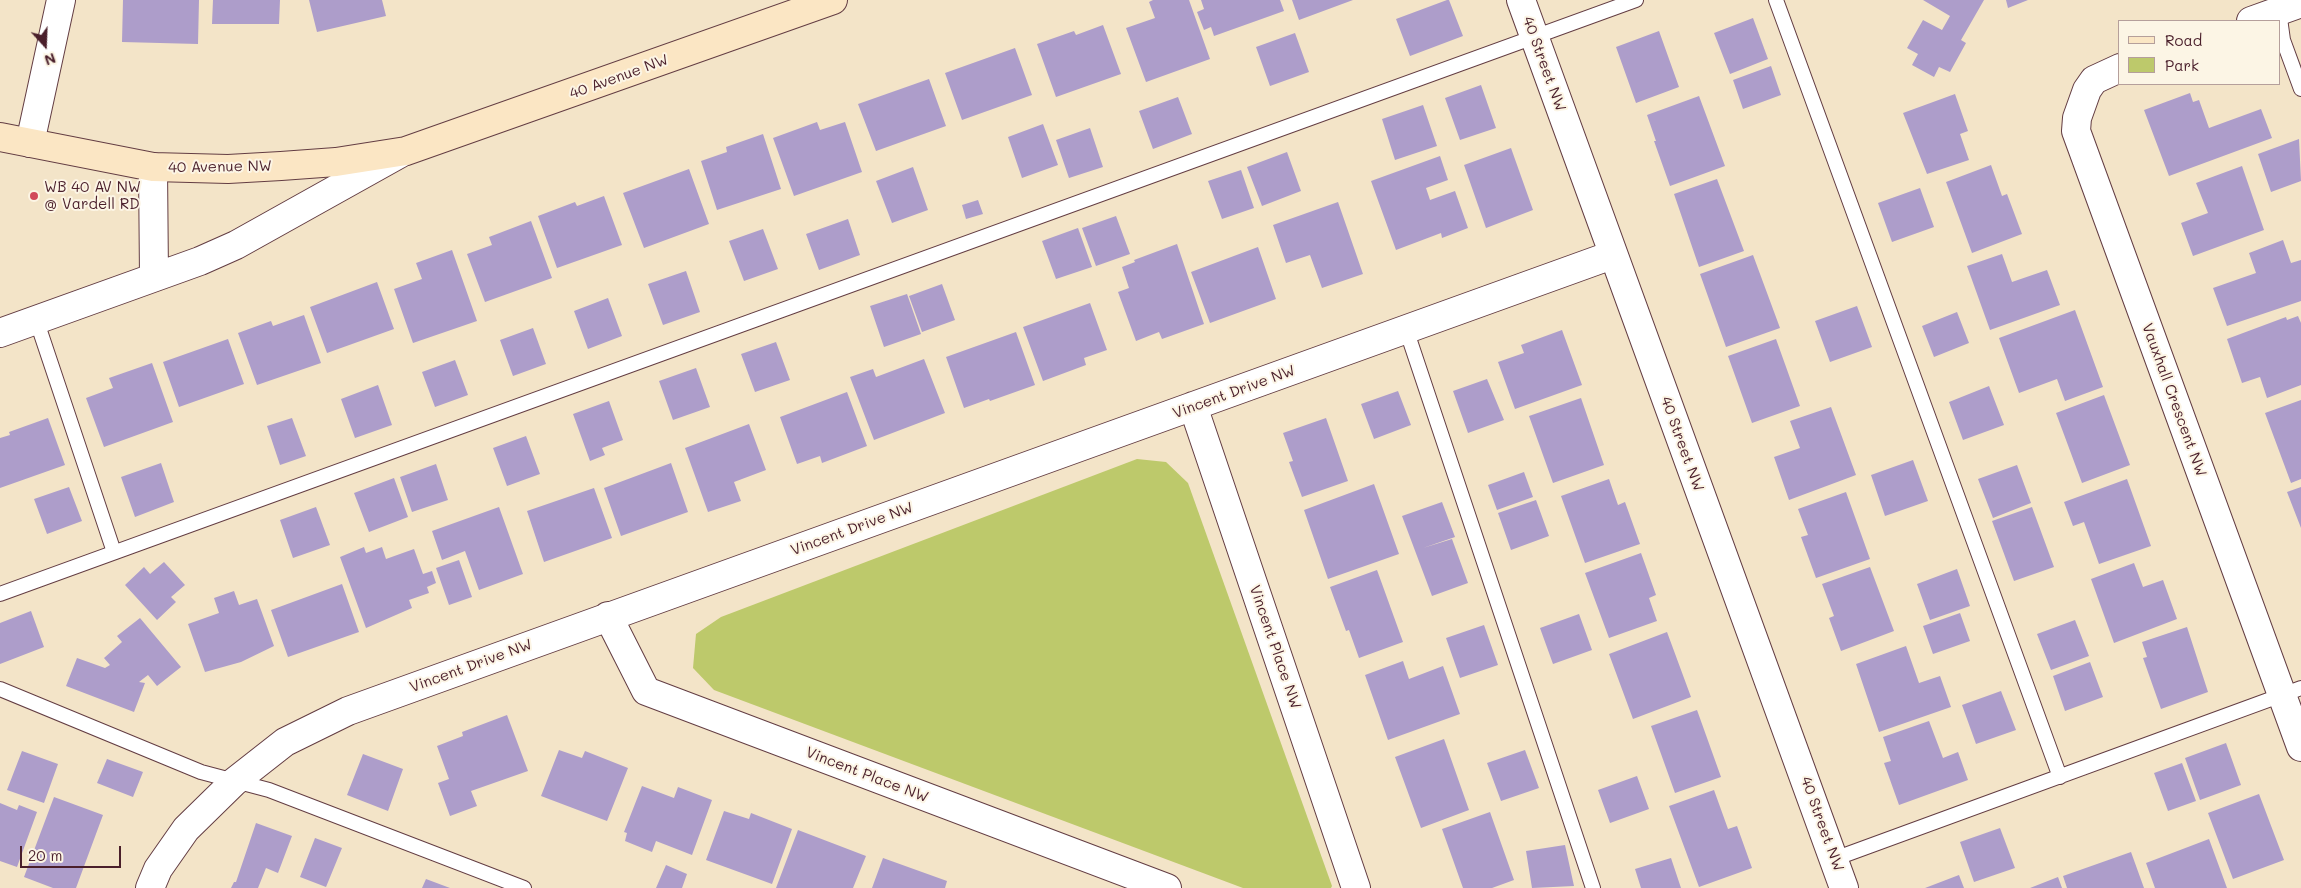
<!DOCTYPE html>
<style>
body{margin:0}
#map{position:relative;width:2301px;height:888px;overflow:hidden;background:#f3e4c8;font-family:Mali,sans-serif}
canvas{display:block}
.legend{position:absolute;left:2118px;top:20px;width:162px;height:65px;box-sizing:border-box;background:#fcf5e5;border:1px solid #b59f9b;margin:0;padding:6px 9px;list-style:none;font-size:15px;color:#4a1f2b}
.legend li{display:flex;align-items:center;gap:10px;height:25px}
.legend b{width:25px;border:1px solid #b59f9b}
.north{position:absolute;left:20px;top:20px;width:50px;height:50px;-webkit-text-stroke:4px #fcf5e5;paint-order:stroke;rotate:160deg;font-size:14px;font-weight:700;line-height:20px;text-align:center;color:#4a1f2b}
.north::after{content:'';display:block;margin:auto;width:18px;height:22px;background:#4a1f2b;clip-path:polygon(50% 0,100% 100%,50% 72%,0 100%)}
.scale{position:absolute;left:20px;top:846px;width:101px;height:22px;box-sizing:border-box;border:2px solid #4a1f2b;border-top:0;padding-left:6px;font-size:15px;line-height:18px;white-space:nowrap;color:#4a1f2b;-webkit-text-stroke:4px #fcf5e5;paint-order:stroke}
</style>
<div id="map">
<canvas width="2301" height="888"></canvas>
<ul class="legend">
<li><b style="height:6px;background:#fbe6c4"></b>Road</li>
<li><b style="height:14px;background:#bdc96b"></b>Park</li>
</ul>
<div class="north">N</div>
<div class="scale">20 m</div>
</div>
<script>
const ctx = document.querySelector('canvas').getContext('2d');
ctx.lineJoin = 'round';
function paint(path, color) { ctx.fillStyle = color; ctx.fill(path, 'evenodd'); }
const poly = rows => new Path2D(rows.map(r => 'M' + r).join(''));
function strokePath(path, color, width, dash) { ctx.strokeStyle = color; ctx.lineWidth = width; ctx.lineCap = dash ? 'butt' : 'round'; ctx.setLineDash(dash || []); ctx.stroke(path); }
function label(font, color, halo, rows, align = 'center') {
  ctx.font = font + ' Mali,sans-serif'; ctx.lineWidth = 4; ctx.setLineDash([]); ctx.textBaseline = 'middle'; ctx.strokeStyle = halo; ctx.fillStyle = color; for (const [text, x, y, turn = 0] of rows) {
    ctx.save(); ctx.translate(x, y); ctx.rotate((+turn || 0) * Math.PI / 180); ctx.textAlign = isNaN(turn) ? turn : align; if (halo) ctx.strokeText(text, 0, 0); ctx.fillText(text, 0, 0); ctx.restore();
  }
}
const green = poly([
 [1137,459,1166,462,1188,483,1332,886,1331,888,1243,888,714,690,693,668,696,634,721,617]
]);
const building = poly([
 [123,0,199,0,198,44,122,42],
 [213,0,280,0,279,24,212,24],
 [309,0,382,0,386,16,317,32],
 [1153,0,1189,0,1210,59,1146,82,1126,28,1155,18,1149,2],
 [1201,0,1280,0,1284,11,1214,36,1211,27,1204,30,1197,12,1204,9],
 [1292,0,1353,0,1299,20],
 [1447,0,1449,0,1463,36,1410,56,1396,19],
 [1923,0,1984,0,1961,40,1966,43,1950,72,1939,67,1934,77,1912,65,1918,54,1907,48,1923,20,1942,30,1950,16],
 [2006,0,2028,0,2008,8],
 [1753,18,1768,59,1730,74,1714,33],
 [1103,25,1121,74,1056,97,1037,44,1074,31,1076,35],
 [1659,31,1679,87,1636,103,1616,47],
 [1295,33,1309,72,1270,86,1256,47],
 [1015,48,1032,95,962,120,945,73],
 [1771,66,1781,95,1743,109,1733,80],
 [929,79,946,126,876,151,858,104],
 [1481,85,1496,128,1460,140,1445,98],
 [2190,93,2193,102,2199,100,2209,128,2261,109,2272,138,2169,176,2144,110],
 [1955,94,1968,131,1960,134,1969,160,1927,174,1903,113],
 [1699,96,1725,166,1670,186,1654,141,1656,141,1647,115],
 [1178,97,1192,134,1153,149,1139,111],
 [1423,105,1437,146,1395,160,1382,119],
 [817,122,820,130,845,122,862,172,794,196,773,138],
 [1043,124,1058,165,1022,178,1008,137],
 [1090,128,1103,167,1069,178,1056,140],
 [763,134,781,189,717,210,701,161,727,152,726,147],
 [2299,139,2301,181,2271,192,2258,154],
 [1511,148,1533,210,1486,228,1464,165],
 [1287,152,1301,191,1262,206,1247,167],
 [1440,156,1448,180,1426,188,1430,200,1455,191,1468,228,1442,238,1441,233,1396,250,1371,181],
 [1991,165,2002,196,2007,194,2022,234,1972,253,1946,182],
 [2242,166,2264,230,2193,256,2181,223,2208,213,2196,183],
 [913,167,928,210,892,223,876,181],
 [689,169,709,224,644,248,623,193],
 [1241,170,1254,208,1222,219,1208,181],
 [1717,179,1744,251,1699,267,1674,194],
 [1920,188,1934,227,1892,242,1878,203],
 [604,196,622,245,557,268,538,216,575,202,577,206],
 [978,200,983,214,966,219,962,205],
 [1338,202,1363,274,1322,288,1310,255,1286,263,1273,225],
 [1116,216,1130,254,1096,266,1082,228],
 [848,219,860,255,819,270,806,234],
 [531,221,552,278,485,302,467,254,492,245,489,237],
 [1078,228,1092,267,1056,279,1042,241],
 [763,229,778,269,744,281,729,241],
 [2283,240,2291,263,2301,260,2301,301,2227,326,2213,288,2256,273,2249,253],
 [1177,244,1204,324,1162,339,1159,332,1136,341,1118,292,1129,288,1122,267,1135,262,1134,260],
 [1258,247,1276,299,1210,323,1191,272],
 [452,250,477,321,413,343,394,289,422,279,416,263],
 [2002,254,2012,282,2047,270,2060,305,1990,330,1967,266],
 [1753,255,1780,328,1726,347,1700,274],
 [686,271,700,312,663,325,648,284],
 [377,282,394,329,327,353,310,307],
 [942,284,955,320,922,332,909,296],
 [907,294,921,334,884,347,870,306],
 [608,298,622,336,588,349,574,311],
 [1090,303,1107,350,1084,358,1086,365,1043,381,1023,327],
 [1857,306,1872,347,1830,362,1815,321],
 [2075,310,2103,387,2065,401,2057,379,2019,393,1999,338],
 [1957,312,1969,343,1934,357,1922,326],
 [304,315,321,363,257,385,238,333,271,321,273,326],
 [2298,316,2301,323,2301,385,2267,398,2260,377,2242,383,2227,339,2286,317,2287,320],
 [533,328,546,364,513,376,500,340],
 [1562,330,1582,385,1515,409,1498,362,1524,353,1521,345],
 [1016,332,1035,385,990,401,989,399,964,408,946,357],
 [228,339,244,384,179,407,163,362],
 [1776,339,1800,406,1752,423,1728,356],
 [776,342,790,380,755,392,741,354],
 [924,359,945,413,874,440,850,377,873,369,876,377],
 [455,360,468,395,435,407,422,372],
 [152,363,173,422,104,447,86,398,113,388,109,378],
 [696,368,710,407,673,420,659,381],
 [1487,379,1504,420,1468,433,1453,391],
 [378,385,392,425,355,438,341,399],
 [1989,386,2004,425,1963,440,1949,402],
 [1398,391,1411,425,1374,439,1361,404],
 [847,392,867,446,822,463,820,456,797,464,780,417],
 [2104,395,2130,465,2082,483,2056,413],
 [1581,398,1604,465,1553,483,1529,416],
 [2301,400,2301,479,2291,483,2265,413],
 [609,401,623,440,602,448,605,455,590,461,573,414],
 [1831,407,1856,475,1789,500,1774,457,1800,448,1790,421],
 [48,418,65,465,0,488,0,438,10,435,9,432],
 [292,418,306,456,280,465,267,426],
 [1326,418,1348,481,1302,497,1289,462,1293,461,1283,433],
 [749,424,766,470,734,482,741,501,708,512,685,448],
 [526,436,540,474,507,486,493,448],
 [1913,460,1928,501,1885,516,1871,475],
 [161,463,174,502,135,517,121,477],
 [671,463,688,512,621,536,604,488],
 [436,464,448,500,412,512,400,477],
 [2017,465,2031,503,1993,518,1978,479],
 [1524,472,1533,497,1497,510,1488,485],
 [394,478,408,517,369,532,354,493],
 [1609,479,1618,505,1625,502,1640,544,1585,563,1561,496],
 [2127,479,2151,546,2099,564,2084,522,2073,526,2064,502],
 [1374,484,1399,554,1328,579,1304,510],
 [69,487,82,521,47,534,34,499],
 [2301,487,2301,528,2287,492],
 [594,488,612,538,544,562,527,511],
 [1846,492,1870,559,1816,578,1801,537,1808,535,1798,509],
 [1536,500,1549,536,1511,550,1498,513],
 [1442,502,1455,537,1423,548,1452,539,1468,583,1432,596,1402,516],
 [316,507,330,545,293,558,280,520],
 [499,507,523,574,479,590,465,551,442,560,432,531],
 [2032,507,2054,567,2014,581,1992,521],
 [364,547,366,553,382,547,386,559,414,549,423,574,432,571,436,583,427,587,429,593,409,600,412,608,366,628,340,557],
 [1641,553,1656,595,1649,598,1657,621,1609,638,1585,573],
 [459,560,472,597,449,605,436,568],
 [164,562,185,585,171,597,176,602,157,620,125,585,144,567,150,574],
 [2134,563,2143,587,2163,580,2177,619,2114,643,2091,579],
 [1870,567,1894,631,1841,651,1829,618,1834,616,1822,584],
 [1957,569,1970,606,1930,620,1917,584],
 [1377,570,1403,642,1359,658,1349,630,1346,631,1330,587],
 [342,584,359,632,288,657,271,610],
 [234,591,239,605,257,599,274,646,241,662,205,672,188,624,219,613,214,598],
 [31,611,44,647,0,664,0,623],
 [1960,613,1970,641,1933,654,1923,626],
 [1579,614,1592,650,1553,664,1540,628],
 [140,618,181,667,157,686,148,675,139,682,145,683,134,712,66,686,77,658,105,668,110,665,104,658,122,642,117,636],
 [2075,620,2089,656,2051,670,2037,634],
 [1484,625,1498,665,1460,678,1446,638],
 [2187,627,2208,692,2161,709,2143,658,2147,657,2142,642],
 [1667,632,1691,697,1633,719,1609,654],
 [1906,646,1919,683,1940,676,1951,707,1879,732,1856,664],
 [1403,661,1409,679,1443,666,1460,714,1388,740,1365,675],
 [2090,662,2103,697,2065,711,2053,676],
 [2001,691,2016,730,1976,744,1962,705],
 [1697,710,1721,777,1675,793,1651,726],
 [507,715,528,771,471,791,477,806,450,816,438,783,449,779,437,746,463,736,462,732],
 [1929,721,1943,758,1958,752,1968,780,1899,805,1884,763,1891,761,1883,737],
 [1444,739,1469,810,1421,828,1395,757],
 [2226,743,2241,785,2200,800,2185,758],
 [559,750,582,758,585,751,628,768,607,821,541,796],
 [1525,750,1539,788,1501,801,1487,763],
 [22,751,58,764,44,803,7,790],
 [363,754,403,769,388,811,347,795],
 [107,759,143,772,133,797,97,783],
 [2182,763,2196,801,2168,811,2154,773],
 [1637,776,1649,809,1610,823,1598,790],
 [642,786,674,798,678,787,712,800,692,855,656,841,652,852,625,841,627,833,624,832],
 [1714,790,1728,829,1737,826,1752,868,1699,887,1669,806],
 [2259,794,2284,860,2233,879,2208,813],
 [54,797,103,815,76,888,53,888,24,877],
 [0,803,17,810,19,805,37,812,17,867,0,861],
 [724,811,749,819,751,813,792,829,772,884,706,860],
 [1490,812,1514,880,1492,888,1463,888,1442,829],
 [256,823,292,836,278,873,266,868,258,888,231,888,234,882,236,882],
 [2000,828,2015,868,1974,882,1960,842],
 [798,830,866,856,853,888,776,888],
 [315,838,342,848,326,887,300,877],
 [2209,839,2227,888,2155,888,2146,863],
 [1565,845,1574,886,1532,888,1526,851],
 [2131,852,2144,888,2067,888,2063,876],
 [883,858,947,881,945,888,872,888],
 [1671,858,1681,888,1641,888,1635,869],
 [666,865,687,874,682,888,656,888],
 [1959,875,1964,888,1925,888],
 [2058,877,2062,888,2030,888],
 [426,879,450,888,422,888]
]);
const lane = poly([
 [1776,0,2060,777],
 [2279,11,2283,40,2301,89],
 [36,319,114,552],
 [1406,329,1593,888],
 [0,594,1636,0],
 [0,689,201,772,269,790,524,888],
 [1834,859,2301,688]
]);
const street = poly([
 [1521,0,1844,888],
 [2251,21,2301,3],
 [2120,68,2094,80,2087,90,2077,118,2076,131,2301,747],
 [30,143,61,0],
 [153,167,154,277],
 [0,333,200,261,236,245,401,153],
 [1193,406,1356,888],
 [608,616,646,691,1167,888],
 [150,888,158,869,186,829,234,782,285,742,348,711,1612,255]
]);
const secondary = poly([
 [0,137,153,167,228,169,281,166,336,162,406,151,833,0]
]);
const markers = [
 [34,196,5,"#d1495b"]
];
const streetNames = [
 ["40 Street NW",1544,64,70],
 ["40 Avenue NW",619,77,-20],
 ["40 Avenue NW",220,167,-1],
 ["Vincent Drive NW",1234,392,-20],
 ["Vauxhall Crescent NW",2174,400,70],
 ["40 Street NW",1682,444,70],
 ["Vincent Drive NW",852,529,-20],
 ["Vincent Place NW",1275,647,71],
 ["Vincent Drive NW",471,666,-20],
 ["Vincent Place NW",867,775,21],
 ["40 Street NW",1822,824,70]
];
const poiNames = [
 ["WB 40 AV NW",44,187],
 ["@ Vardell RD",44,204]
];
paint(green, '#bdc96b');
paint(building, '#ad9dca');
strokePath(lane, '#633d43', 16);
strokePath(street, '#633d43', 30);
strokePath(secondary, '#633d43', 30);
strokePath(lane, '#fff', 14);
strokePath(street, '#fff', 28);
strokePath(secondary, '#fbe6c4', 28);
for (const [x, y, r, color] of markers) { const dot = new Path2D(); dot.arc(x, y, r, 0, 2 * Math.PI); ctx.fillStyle = color; ctx.fill(dot); strokePath(dot, '#fcf5e5', 2); }
label('15px', '#4a1f2b', '#fcf5e5', streetNames);
label('15px', '#4a1f2b', '#fcf5e5', poiNames, 'left');
</script>
